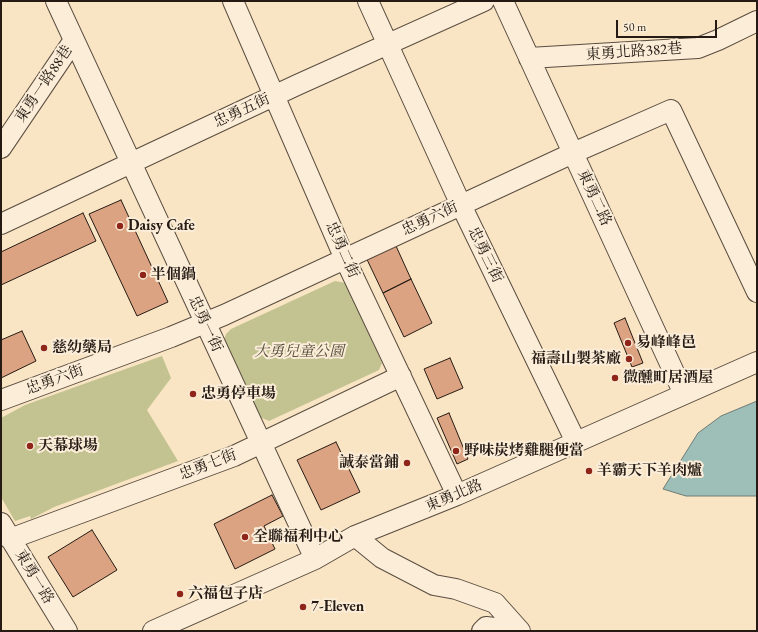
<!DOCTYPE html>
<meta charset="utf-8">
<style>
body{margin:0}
#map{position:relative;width:758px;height:632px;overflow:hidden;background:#f9e4c3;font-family:"EB Garamond",serif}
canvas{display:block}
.frame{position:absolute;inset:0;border:2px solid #251b14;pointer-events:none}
.scale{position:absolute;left:616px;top:20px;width:101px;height:18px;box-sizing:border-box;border:2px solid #251b14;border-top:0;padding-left:5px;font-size:12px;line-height:14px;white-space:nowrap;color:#251b14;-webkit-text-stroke:3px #fbedd8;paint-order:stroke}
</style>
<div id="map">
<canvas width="758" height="632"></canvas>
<div class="frame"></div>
<div class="scale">50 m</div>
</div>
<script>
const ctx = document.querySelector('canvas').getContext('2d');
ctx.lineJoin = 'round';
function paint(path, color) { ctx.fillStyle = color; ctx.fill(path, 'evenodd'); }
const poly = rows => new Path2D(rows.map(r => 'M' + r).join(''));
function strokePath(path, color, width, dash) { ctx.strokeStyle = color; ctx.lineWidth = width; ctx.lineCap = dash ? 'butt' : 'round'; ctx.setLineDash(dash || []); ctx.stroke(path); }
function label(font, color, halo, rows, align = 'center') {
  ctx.font = font + ' "EB Garamond","Noto Serif TC",serif'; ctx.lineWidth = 4; ctx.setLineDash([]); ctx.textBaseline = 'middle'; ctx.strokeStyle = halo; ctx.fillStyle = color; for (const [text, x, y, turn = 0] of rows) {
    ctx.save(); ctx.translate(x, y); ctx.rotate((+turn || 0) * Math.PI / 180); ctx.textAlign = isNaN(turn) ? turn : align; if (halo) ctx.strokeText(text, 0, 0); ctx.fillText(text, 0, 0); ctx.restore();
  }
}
const green = poly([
 [335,281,346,283,382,363,379,370,269,421,260,417,224,340,226,334,231,329],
 [162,356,171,378,147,410,178,461,54,507,31,519,30,516,15,521,1,497,1,418,25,405]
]);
const water = poly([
 [757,401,757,496,686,496,663,489,698,433,721,416,757,401]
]);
const building = poly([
 [121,200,168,302,137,316,89,214,121,200],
 [83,213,96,241,1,285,1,252,83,213],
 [391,235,411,279,383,293,362,249,391,235],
 [411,279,432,323,404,337,383,293,411,279],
 [625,318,643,363,632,367,614,323,625,318],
 [22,331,36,361,1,378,1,340,22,331],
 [450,358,463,388,437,399,424,369,450,358],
 [449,413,468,459,457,464,437,418,449,413],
 [336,442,360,492,321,510,297,460,336,442],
 [272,495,283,516,264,526,275,549,235,569,214,524,272,495],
 [92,530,117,570,73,597,48,557,92,530]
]);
const minor = poly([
 [56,1,315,559],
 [233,1,345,259,457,495],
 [368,1,461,205,576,442],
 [503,1,684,394],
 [529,58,698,48,718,40,757,21],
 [1,148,74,40],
 [1,224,297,85,484,1],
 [1,400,171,337,224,315,573,153,671,110,757,292],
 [1,523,67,631],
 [355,536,382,558,434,585,456,589,495,603,520,631],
 [10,539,234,456,401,376],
 [153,631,315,559,355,536,457,495,757,362],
 [482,631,486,627,520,631]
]);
const markers = [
 [120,226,4,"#8f2418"],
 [143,275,4,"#8f2418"],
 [628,343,4,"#8f2418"],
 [44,348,4,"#8f2418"],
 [629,359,4,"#8f2418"],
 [615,378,4,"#8f2418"],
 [193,394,4,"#8f2418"],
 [30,446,4,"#8f2418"],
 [456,451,4,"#8f2418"],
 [407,463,4,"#8f2418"],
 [589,471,4,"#8f2418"],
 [245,537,4,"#8f2418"],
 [180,594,4,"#8f2418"],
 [303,607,4,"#8f2418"]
];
const streetNames = [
 ["東勇北路382巷",634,52,-4],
 ["東勇一路88巷",44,84,-56],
 ["忠勇五街",242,111,-25],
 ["東勇二路",594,198,65],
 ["忠勇六街",430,219,-25],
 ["忠勇二街",342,250,66],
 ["忠勇三街",485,255,64],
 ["忠勇一街",205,324,65],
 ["忠勇六街",55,380,-20],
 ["忠勇七街",208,465,-21],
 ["東勇北路",454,496,-23],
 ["東勇一路",34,577,59]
];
const poiNames = [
 ["Daisy Cafe",128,226],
 ["半個鍋",151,275],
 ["易峰峰邑",636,343],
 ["慈幼藥局",52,348],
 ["福壽山製茶廠",621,359,"right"],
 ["微醺町居酒屋",623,378],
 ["忠勇停車場",201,394],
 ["天幕球場",38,446],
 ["野味炭烤雞腿便當",464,451],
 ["誠泰當鋪",399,463,"right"],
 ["羊霸天下羊肉爐",597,471],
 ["全聯福利中心",253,537],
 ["六福包子店",188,594],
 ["7-Eleven",311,607]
];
const parkNames = [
 ["大勇兒童公園",299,352]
];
paint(green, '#c2c390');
paint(water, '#9ebeb8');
strokePath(water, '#6e7d76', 1);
paint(building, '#dca382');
strokePath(building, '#251b14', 1);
strokePath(minor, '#5a4d40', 22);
strokePath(minor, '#fbedd8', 20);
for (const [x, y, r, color] of markers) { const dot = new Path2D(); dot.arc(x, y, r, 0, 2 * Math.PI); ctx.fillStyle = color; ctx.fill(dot); strokePath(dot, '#fbedd8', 1.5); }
label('15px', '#251b14', '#fbedd8', streetNames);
label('bold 15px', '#251b14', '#fbedd8', poiNames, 'left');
label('italic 15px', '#544d39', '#fbedd8', parkNames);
</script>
